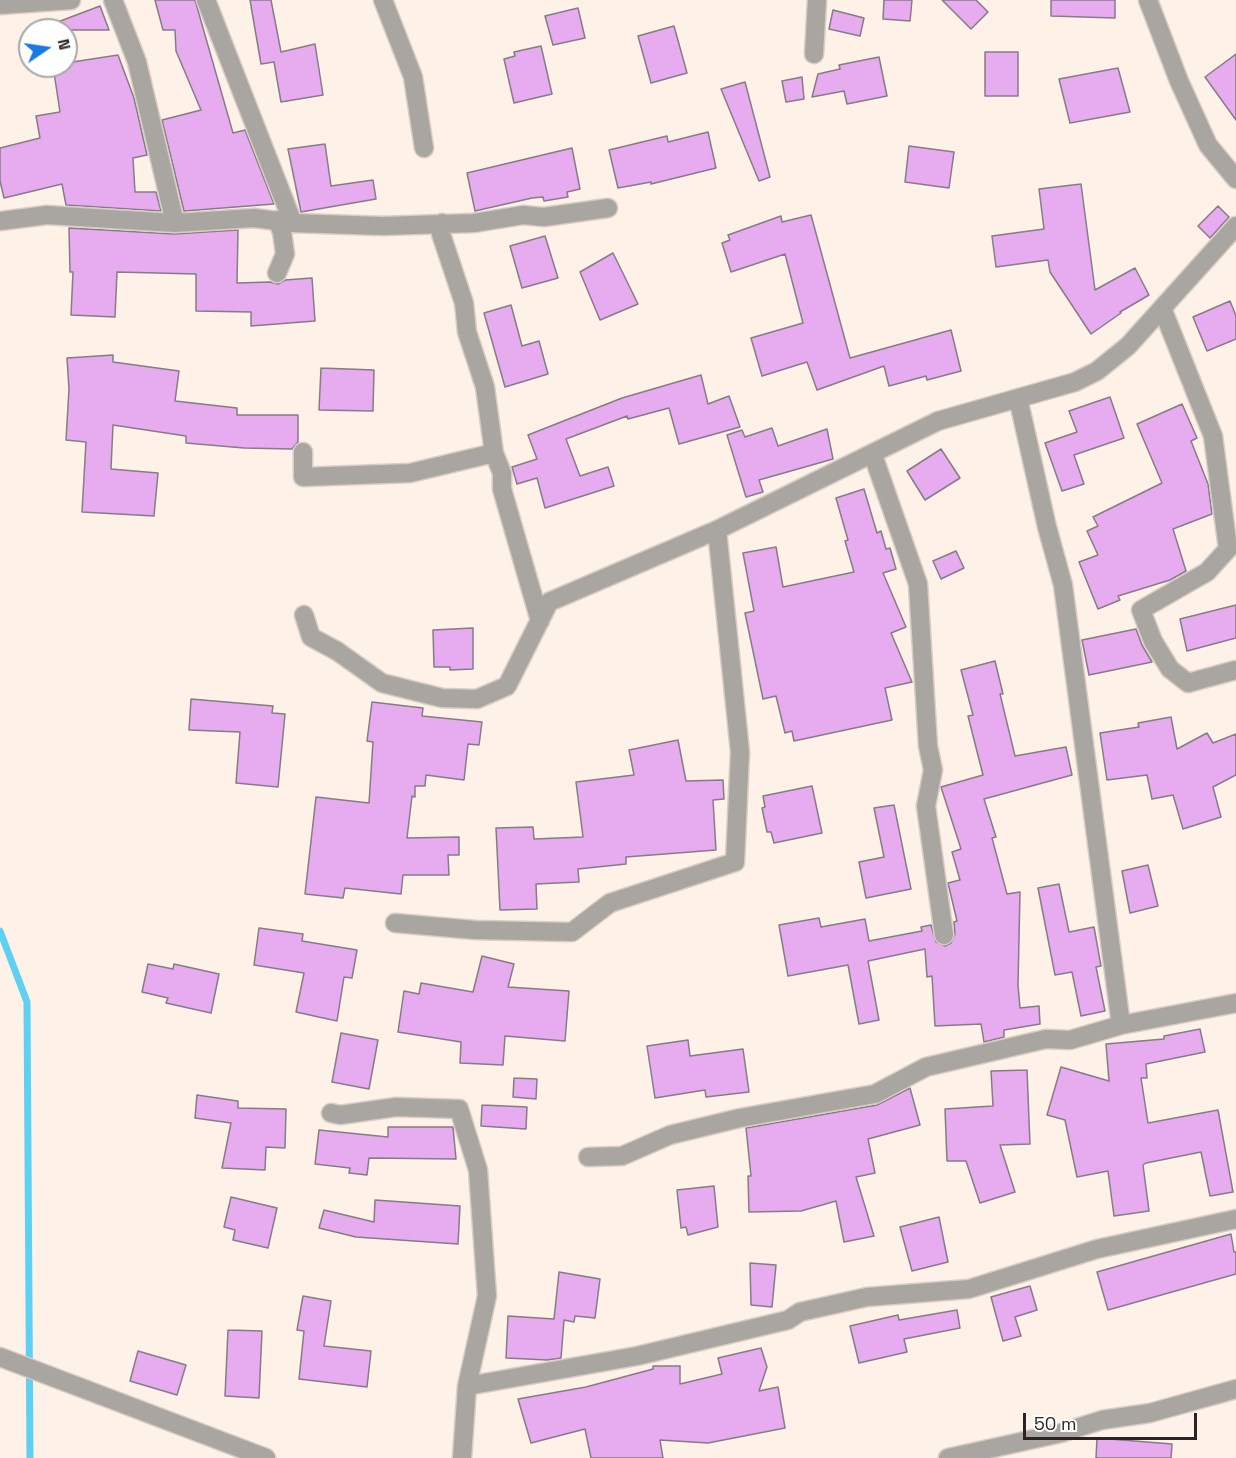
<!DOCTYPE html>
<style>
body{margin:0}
#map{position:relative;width:1236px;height:1458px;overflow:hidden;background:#fef1e8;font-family:"Space Grotesk",sans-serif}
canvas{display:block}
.north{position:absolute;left:18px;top:18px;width:60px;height:60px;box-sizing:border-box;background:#fff;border:2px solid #a9a7a6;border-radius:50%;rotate:77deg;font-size:16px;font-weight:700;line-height:24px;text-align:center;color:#292421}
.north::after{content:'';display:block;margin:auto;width:21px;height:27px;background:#1a7ae3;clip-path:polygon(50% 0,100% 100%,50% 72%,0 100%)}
.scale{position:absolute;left:1023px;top:1413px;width:174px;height:27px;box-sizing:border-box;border:3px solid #292421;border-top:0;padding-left:8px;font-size:18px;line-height:21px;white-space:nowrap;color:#292421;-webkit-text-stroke:4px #fff;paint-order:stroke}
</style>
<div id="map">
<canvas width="1236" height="1458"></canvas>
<div class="north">N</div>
<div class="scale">50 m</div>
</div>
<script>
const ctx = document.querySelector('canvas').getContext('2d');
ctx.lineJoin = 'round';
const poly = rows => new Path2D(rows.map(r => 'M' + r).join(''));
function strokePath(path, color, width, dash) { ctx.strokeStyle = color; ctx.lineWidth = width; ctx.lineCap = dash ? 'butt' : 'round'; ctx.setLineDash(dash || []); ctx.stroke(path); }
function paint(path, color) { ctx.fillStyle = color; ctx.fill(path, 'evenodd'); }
const stream = poly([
 [0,931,27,1002,30,1458]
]);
const building = poly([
 [155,0,195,0,233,133,245,130,274,204,184,211,162,120,201,110,176,51,175,30,163,30,155,0],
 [250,0,271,0,281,52,315,44,323,95,281,102,274,62,261,64,250,0],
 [884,0,912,0,910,21,883,19,884,0],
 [942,0,976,0,988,12,971,29,942,0],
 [1051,0,1115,0,1115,18,1051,16,1051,0],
 [100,6,109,30,43,30,42,28,100,6],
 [578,8,585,38,553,45,545,16,578,8],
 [833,10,864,18,860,36,829,29,833,10],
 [674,26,687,73,651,83,638,36,674,26],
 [541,46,552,94,514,103,504,59,515,56,514,52,541,46],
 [985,52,1018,52,1018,96,985,96,985,52],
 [1236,54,1236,120,1205,77,1236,54],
 [118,55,134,98,147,155,133,158,135,192,156,192,161,211,66,205,62,184,4,198,0,181,0,148,40,138,36,116,60,112,53,66,66,66,66,63,118,55],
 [879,57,887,96,847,104,844,91,812,97,818,74,840,69,839,65,879,57],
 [1118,68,1130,112,1070,123,1059,79,1118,68],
 [802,77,804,99,786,102,782,81,802,77],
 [745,82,770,177,759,181,721,89,745,82],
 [708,132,716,168,651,184,651,182,618,188,609,150,667,136,668,142,708,132],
 [325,144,331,186,373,180,376,199,301,212,288,149,325,144],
 [909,146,954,152,949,188,905,182,909,146],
 [572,148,580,189,567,192,568,197,544,201,543,197,532,198,475,211,467,173,572,148],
 [1081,184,1095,290,1135,268,1149,295,1120,312,1121,313,1091,334,1050,272,1048,260,996,267,992,236,1044,229,1039,189,1081,184],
 [1218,206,1229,217,1210,238,1198,226,1218,206],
 [811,215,850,358,951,330,961,371,927,380,926,376,889,386,884,366,817,390,807,362,762,376,751,338,803,323,785,254,731,272,722,243,730,240,728,235,781,216,782,222,811,215],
 [69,228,174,234,238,230,237,283,270,282,278,284,285,280,312,278,315,321,251,326,251,312,196,311,196,274,117,272,115,317,71,315,73,272,70,272,69,228],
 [545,236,558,278,522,288,510,246,545,236],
 [613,253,638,304,600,320,580,272,613,253],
 [1230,301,1236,316,1236,339,1207,351,1193,317,1230,301],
 [511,305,522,346,539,341,548,374,505,387,484,313,511,305],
 [113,355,113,362,179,371,175,401,237,408,237,415,298,415,298,442,292,449,244,448,186,443,186,436,113,425,111,469,158,473,154,516,82,512,86,442,66,440,69,389,67,358,113,355],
 [321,368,374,370,373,411,319,410,321,368],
 [701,375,708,404,729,396,740,427,679,444,669,408,628,419,627,416,566,439,580,476,608,467,614,486,545,508,537,478,517,484,512,467,537,459,528,435,622,398,701,375],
 [1110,397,1124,438,1074,455,1084,484,1062,491,1045,443,1077,432,1069,411,1110,397],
 [1182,404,1197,438,1191,441,1208,484,1212,514,1173,529,1186,571,1170,580,1118,596,1120,600,1098,609,1079,562,1098,555,1087,531,1098,526,1093,517,1162,483,1137,424,1182,404],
 [772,428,778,446,827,429,833,459,759,480,763,492,746,497,727,435,742,430,745,437,772,428],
 [941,449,960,478,925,500,907,471,941,449],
 [864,489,877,533,881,531,886,549,890,548,896,569,883,573,906,627,891,633,912,682,885,688,892,720,794,741,792,731,785,733,776,696,763,699,745,613,754,611,743,553,776,547,783,587,854,572,845,541,848,540,836,498,864,489],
 [956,551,964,568,941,579,933,561,956,551],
 [1236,605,1236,638,1187,651,1180,619,1236,605],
 [473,628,473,669,450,670,450,667,434,667,433,630,473,628],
 [1136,629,1142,645,1152,662,1089,675,1082,640,1136,629],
 [995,661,1003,694,1000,694,1015,756,1066,747,1072,775,984,799,996,837,992,838,1007,894,1020,892,1018,985,1020,1008,1039,1006,1040,1024,1004,1030,1004,1037,984,1042,981,1024,935,1026,932,976,927,977,925,949,868,961,879,1020,859,1024,848,965,788,976,779,925,819,918,821,927,865,919,869,941,922,931,921,927,931,925,936,942,945,946,951,943,955,934,954,922,957,921,948,883,960,880,952,852,961,849,941,787,983,775,968,716,973,715,961,670,995,661],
 [191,699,273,706,272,713,285,714,278,787,236,783,240,732,189,730,191,699],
 [372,702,423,708,422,716,482,722,479,745,468,744,464,780,426,775,425,786,415,786,415,797,412,796,407,838,459,837,459,855,448,855,449,875,403,875,401,894,345,888,343,898,305,894,316,797,369,803,373,742,367,741,372,702],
 [1171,717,1177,749,1207,733,1213,743,1236,734,1236,775,1213,787,1221,817,1183,829,1173,795,1152,799,1147,775,1107,780,1100,733,1139,727,1138,723,1171,717],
 [678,740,686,781,723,780,724,799,713,800,716,850,626,857,626,864,578,869,579,882,536,884,537,909,500,910,496,828,533,827,534,839,583,837,576,782,634,775,629,750,678,740],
 [812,786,822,833,774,843,771,832,767,832,762,808,765,807,763,796,812,786],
 [894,805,911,889,866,898,859,862,884,857,874,808,894,805],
 [1148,865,1158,906,1130,913,1122,871,1148,865],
 [1059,884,1069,932,1094,927,1101,966,1096,967,1105,1011,1081,1016,1072,972,1055,975,1038,888,1059,884],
 [259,928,303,934,302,941,357,950,352,978,344,977,337,1021,296,1012,304,973,254,965,259,928],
 [482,956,514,964,508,987,569,991,565,1041,505,1036,503,1065,460,1063,461,1042,398,1032,404,991,419,994,421,983,473,992,482,956],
 [148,964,173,969,174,964,219,974,211,1013,166,1003,168,998,142,992,148,964],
 [1200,1029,1205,1052,1146,1064,1147,1078,1141,1078,1148,1123,1218,1110,1233,1192,1210,1196,1201,1152,1146,1163,1143,1165,1149,1211,1114,1216,1108,1171,1077,1177,1065,1120,1047,1115,1061,1067,1109,1081,1106,1044,1164,1039,1164,1036,1200,1029],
 [341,1033,378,1040,369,1089,332,1082,341,1033],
 [688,1040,690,1056,743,1049,749,1092,706,1097,705,1090,655,1098,647,1046,688,1040],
 [1027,1070,1030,1144,1000,1145,1015,1192,980,1203,966,1161,947,1161,945,1109,993,1106,991,1071,1027,1070],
 [514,1078,537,1079,536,1099,513,1097,514,1078],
 [910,1088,920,1125,868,1139,875,1173,856,1177,874,1236,844,1242,836,1201,801,1211,749,1212,748,1176,751,1176,746,1128,877,1105,910,1088],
 [197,1095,238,1101,238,1108,286,1109,285,1148,266,1147,265,1170,222,1168,231,1123,195,1118,197,1095],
 [482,1105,527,1107,526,1129,481,1126,482,1105],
 [388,1127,453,1127,456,1159,369,1158,367,1175,349,1173,350,1168,315,1164,319,1130,388,1137,388,1127],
 [714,1186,718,1227,688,1235,686,1227,681,1228,677,1190,714,1186],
 [231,1197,277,1208,268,1248,233,1240,235,1230,224,1227,231,1197],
 [375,1200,460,1206,458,1244,356,1237,319,1228,324,1210,374,1222,375,1200],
 [939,1217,948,1262,912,1271,900,1227,939,1217],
 [1231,1234,1234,1252,1236,1252,1236,1274,1108,1310,1097,1272,1231,1234],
 [750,1263,776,1265,772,1307,751,1305,750,1263],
 [559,1272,600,1279,595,1318,575,1316,574,1322,564,1320,561,1358,547,1360,506,1358,508,1316,554,1319,559,1272],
 [1030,1286,1037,1310,1015,1317,1021,1336,1003,1341,991,1297,1030,1286],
 [303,1296,331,1301,324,1346,371,1351,367,1387,299,1379,304,1331,297,1330,303,1296],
 [957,1310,960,1328,904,1339,907,1352,859,1363,850,1326,898,1315,899,1320,957,1310],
 [228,1330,262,1331,259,1398,225,1396,228,1330],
 [761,1348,767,1367,759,1391,778,1387,785,1428,708,1443,660,1440,663,1458,591,1458,585,1429,531,1443,518,1399,586,1387,653,1369,653,1366,680,1366,680,1384,722,1374,718,1358,761,1348],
 [138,1351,186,1365,177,1395,130,1381,138,1351],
 [1097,1438,1172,1444,1171,1458,1096,1458,1097,1438]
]);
const street = poly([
 [113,0,137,62,175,223],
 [383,0,413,77,424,148],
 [1148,0,1179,81,1208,145,1236,179],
 [0,5,71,0],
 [814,54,817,0],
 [0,221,47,215,175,223,254,218,293,223,206,0],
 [293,223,383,226,474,223,523,215,544,217,608,208],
 [442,223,441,234,464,303,467,332,485,387,494,453,502,473,502,489,540,621],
 [277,273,285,254,282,232,277,220],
 [1162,308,1213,436,1228,549,1207,572,1141,610,1153,641,1170,669,1188,683,1236,670],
 [1018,398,1047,527,1063,585,1121,1025],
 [303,452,303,477,410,473,494,453],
 [873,455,918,584,928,746,933,770,926,806,944,935],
 [304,615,311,637,337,651,382,683,442,698,477,699,507,686,549,602,717,530,938,421,1075,382,1097,371,1128,346,1236,226],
 [395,923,475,930,572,932,610,903,735,862,740,752,717,530],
 [331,1113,340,1115,396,1107,459,1109,478,1170,487,1296,467,1386,462,1458],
 [588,1157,622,1156,670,1135,740,1118,875,1094,926,1067,1046,1039,1070,1040,1121,1025,1236,1003],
 [0,1357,266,1458],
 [467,1386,637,1356,788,1320,800,1312,867,1297,969,1289,1097,1249,1236,1219],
 [948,1458,1061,1433,1102,1420,1150,1413,1236,1389]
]);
strokePath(stream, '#5ed1f3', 7);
paint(building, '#e7abef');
strokePath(building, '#857c86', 1.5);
strokePath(street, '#d8ccc4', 21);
strokePath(street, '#a9a6a1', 18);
</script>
